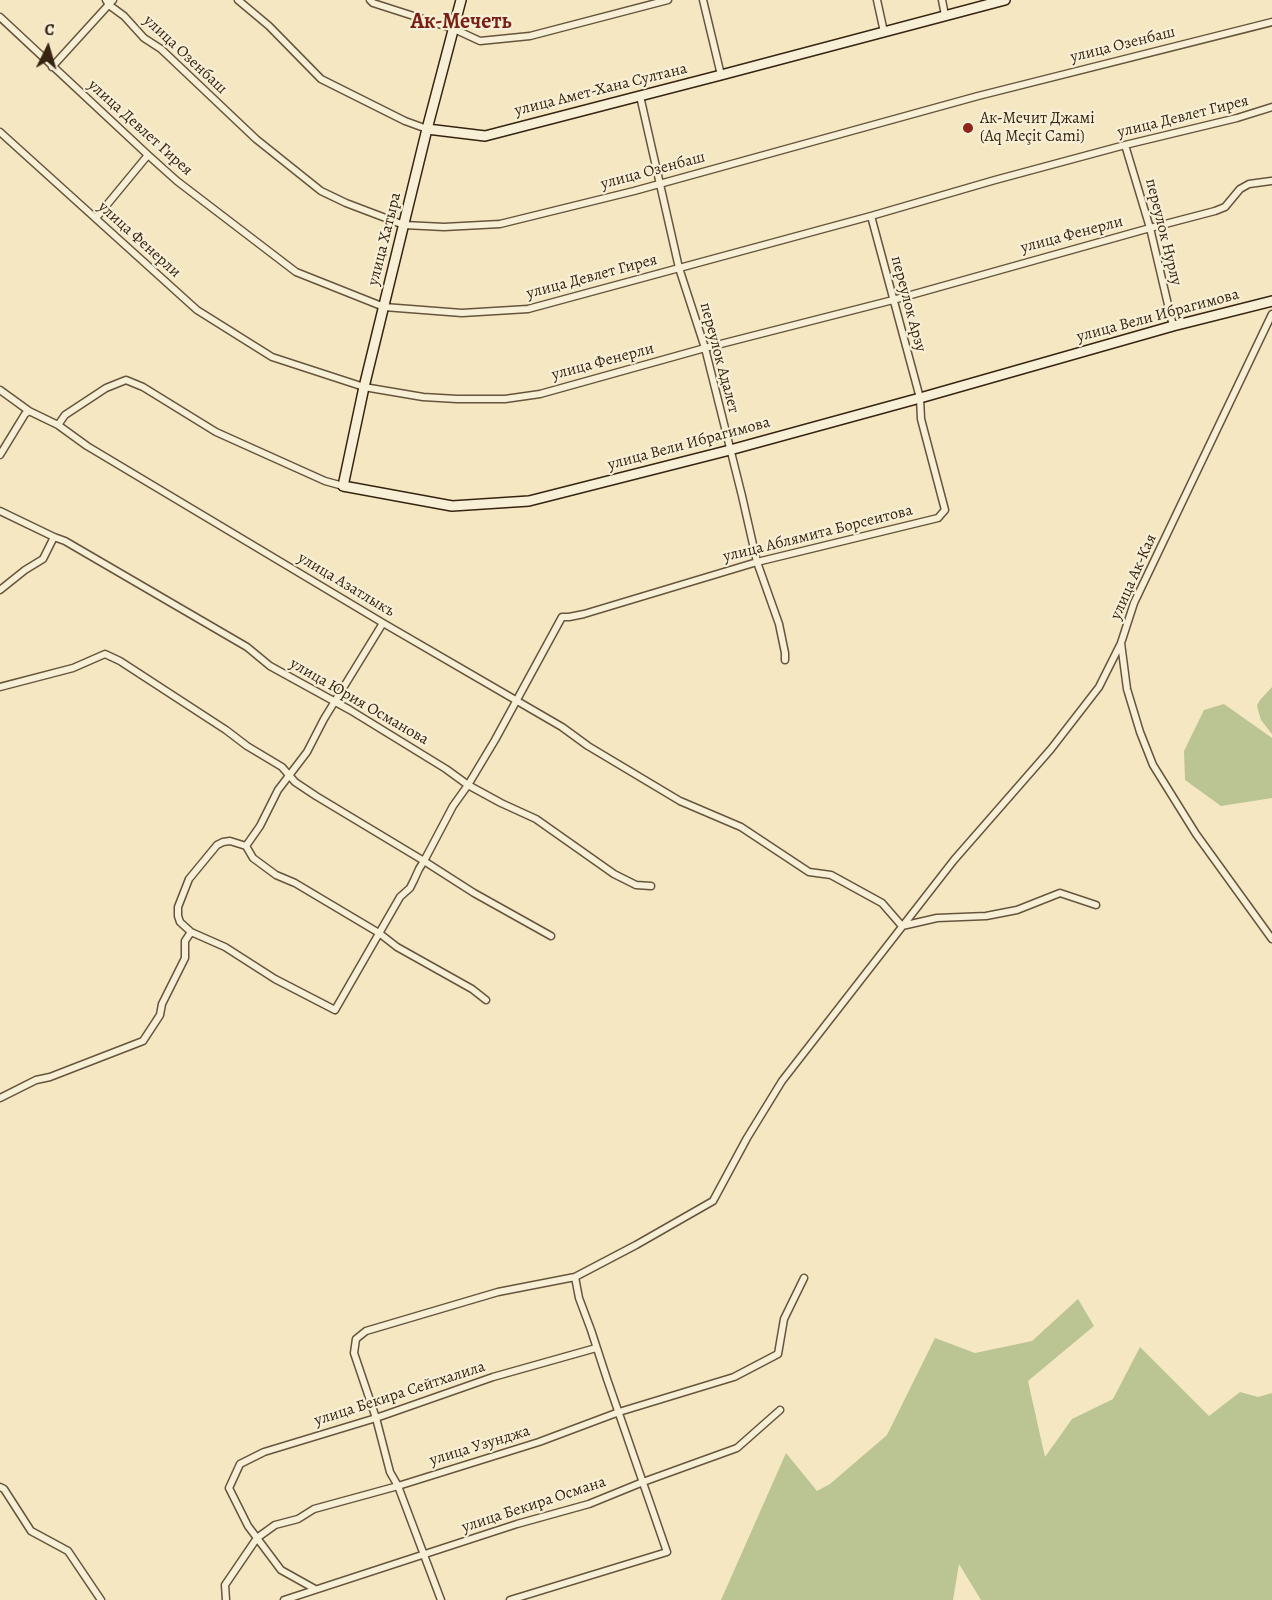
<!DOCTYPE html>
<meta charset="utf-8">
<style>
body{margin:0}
#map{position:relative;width:1272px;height:1600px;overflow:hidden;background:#f4e7c2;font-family:Alegreya,serif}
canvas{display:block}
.north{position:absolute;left:18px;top:18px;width:60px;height:60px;-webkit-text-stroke:4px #f8efd7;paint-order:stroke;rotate:5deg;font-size:16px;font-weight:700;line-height:24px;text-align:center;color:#362410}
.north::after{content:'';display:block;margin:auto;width:21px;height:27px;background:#362410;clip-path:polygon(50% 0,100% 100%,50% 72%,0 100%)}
</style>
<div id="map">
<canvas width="1272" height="1600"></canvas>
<div class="north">С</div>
</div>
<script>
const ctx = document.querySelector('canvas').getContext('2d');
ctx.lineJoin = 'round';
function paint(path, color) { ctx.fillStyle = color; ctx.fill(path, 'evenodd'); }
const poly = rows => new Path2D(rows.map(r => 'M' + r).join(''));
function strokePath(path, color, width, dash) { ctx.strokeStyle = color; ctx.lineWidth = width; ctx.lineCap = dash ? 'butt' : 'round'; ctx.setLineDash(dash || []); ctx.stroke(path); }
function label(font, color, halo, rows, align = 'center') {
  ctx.font = font + ' Alegreya,serif'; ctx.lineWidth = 4.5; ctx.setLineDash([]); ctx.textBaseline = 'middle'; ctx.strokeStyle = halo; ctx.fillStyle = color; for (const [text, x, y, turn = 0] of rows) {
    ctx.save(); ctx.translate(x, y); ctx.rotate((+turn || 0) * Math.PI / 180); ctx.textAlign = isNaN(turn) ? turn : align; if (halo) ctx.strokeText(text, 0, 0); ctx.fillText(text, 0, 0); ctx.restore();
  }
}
const green = poly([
 [1272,687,1272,734,1261,720,1258,710,1257,705,1260,700],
 [1224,704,1272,738,1272,798,1221,806,1185,780,1184,751,1204,710],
 [1078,1299,1094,1326,1028,1381,1045,1457,1072,1419,1113,1399,1140,1347,1209,1416,1240,1392,1258,1397,1272,1393,1272,1600,981,1600,959,1564,953,1600,721,1600,786,1453,817,1491,830,1484,887,1435,935,1338,975,1353,1032,1341]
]);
const street = poly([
 [106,0,109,5,124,16,144,38,161,49,256,139,321,191,346,203,404,225,444,227,500,224,634,191,978,96,1272,22],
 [238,0,269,26,321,79,405,121,427,129],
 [370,0,373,3,454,29,480,41,530,36,668,0],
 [703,0,721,75],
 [877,0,884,32],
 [942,0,945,15],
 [0,17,148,155,177,181,296,272,384,307,462,313,528,309,871,216,995,180,1125,145,1237,118,1272,107],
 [52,67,113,0],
 [640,96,679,268,705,348,742,496,757,562,779,624,785,653,785,660],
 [0,132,197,310,272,357,364,387,423,397,457,399,505,399,540,394,705,348,893,300,1150,228,1215,211,1225,207,1240,189,1249,184,1271,181],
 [1125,145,1150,228,1173,326],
 [96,218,148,155],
 [1272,314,1134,603,1121,643,1127,689,1140,732,1153,765,1196,834,1272,939],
 [0,390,29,411,58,425,87,446,383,623,562,727,588,746,680,801,741,827,809,872,831,875,882,903,902,926,937,918,986,916,1017,910,1060,893,1096,905],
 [58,425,65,415,106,388,126,380,143,387,216,432,325,481,343,486],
 [0,455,25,414,29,411],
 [0,511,54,537],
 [0,590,25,570,43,559,54,537,65,541,247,647,270,666,350,710,446,769,468,785,501,803,536,819,614,874,636,885,651,886],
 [0,687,73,668,105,654,120,661,226,730,247,746,282,767,295,782,316,796,424,861,474,893,551,936],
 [246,846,253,858,276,875,295,883,379,933,397,947,472,989,486,1000],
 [191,932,180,922,178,916,178,907,189,879,217,845,223,842,230,841,246,846,260,826,278,790,307,752,324,719,383,623],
 [0,1098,36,1080,50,1077,143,1041,160,1015,162,1004,185,958,185,941,191,932,225,947,275,979,335,1010,400,897,410,888,414,880,419,869,424,861,453,806,468,785,495,740,562,617,569,617,584,614,757,562,938,518,945,510,921,419,920,398,871,216],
 [0,1487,4,1489,31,1531,68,1551,101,1600],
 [315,1589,281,1570,248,1526,229,1488,240,1464,264,1452,376,1418,493,1377,596,1348],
 [226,1600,225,1585,257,1538,275,1525,298,1519,314,1509,398,1486,539,1442,619,1412,734,1377,778,1354,784,1319,804,1278],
 [284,1600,517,1524,589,1504,643,1482,737,1448,780,1410],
 [441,1600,398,1486,390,1472,376,1418,354,1353,356,1339,366,1331,498,1292,575,1277,636,1245,713,1201,747,1138,782,1081,954,860,1051,749,1099,687,1121,643],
 [510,1600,667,1552,607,1379,591,1330,579,1298,575,1277]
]);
const secondary = poly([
 [461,0,427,129,364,387,343,486,452,506,529,501,730,450,920,398,1173,326,1272,301],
 [427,129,485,136,721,75,1005,0]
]);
const markers = [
 [968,128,6,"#8f2418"]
];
const streetNames = [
 ["улица Озенбаш",1123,45,-14],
 ["улица Озенбаш",185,55,43],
 ["улица Амет-Хана Султана",601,90,-14],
 ["улица Девлет Гирея",1183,117,-14],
 ["улица Девлет Гирея",140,128,42],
 ["улица Озенбаш",653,171,-15],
 ["переулок Нурлу",1163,232,76],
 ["улица Фенерли",1072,235,-15],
 ["улица Хатыра",385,239,-76],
 ["улица Фенерли",139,240,42],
 ["улица Девлет Гирея",592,277,-15],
 ["переулок Арзу",908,304,75],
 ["улица Вели Ибрагимова",1158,316,-15],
 ["переулок Адалет",719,358,75],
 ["улица Фенерли",603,362,-15],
 ["улица Вели Ибрагимова",689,444,-15],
 ["улица Аблямита Борсеитова",818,534,-14],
 ["улица Ак-Кая",1134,577,-66],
 ["улица Азатлыкъ",346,585,31],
 ["улица Юрия Османова",359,702,30],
 ["улица Бекира Сейтхалила",400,1394,-18],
 ["улица Узунджа",480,1446,-17],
 ["улица Бекира Османа",534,1505,-18]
];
const poiNames = [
 ["Ак-Мечит Джамі",980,119],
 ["(Aq Meçit Cami)",980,137]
];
const districtNames = [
 ["Ак-Мечеть",461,23]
];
paint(green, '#bbc593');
strokePath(street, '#66553c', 9);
strokePath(secondary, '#362410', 12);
strokePath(street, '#f8efd7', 6);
strokePath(secondary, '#f8efd7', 9);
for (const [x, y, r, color] of markers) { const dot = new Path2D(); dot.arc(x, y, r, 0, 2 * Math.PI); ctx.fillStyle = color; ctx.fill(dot); strokePath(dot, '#f8efd7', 2); }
label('16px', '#362410', '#f8efd7', streetNames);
label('16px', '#362410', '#f8efd7', poiNames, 'left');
label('bold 22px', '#7a1f14', '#f8efd7', districtNames);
</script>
